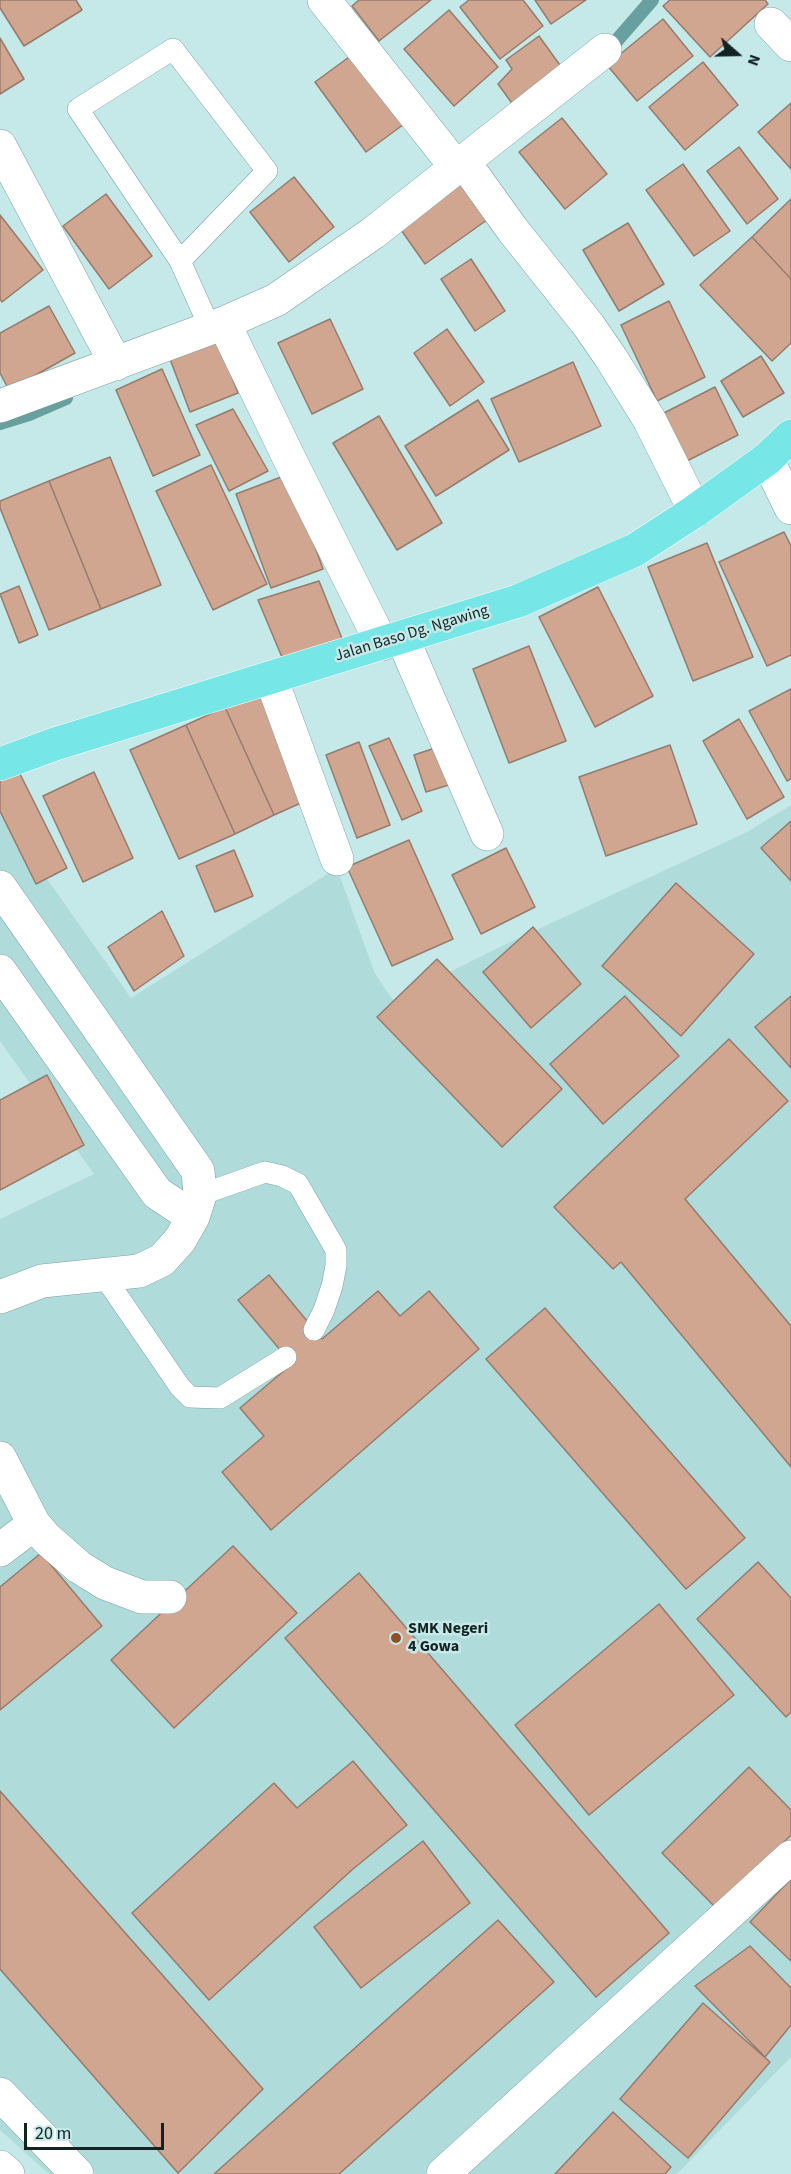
<!DOCTYPE html>
<style>
body{margin:0}
#map{position:relative;width:791px;height:2174px;overflow:hidden;background:#c4e9e8;font-family:"Source Sans 3",sans-serif}
canvas{display:block}
.north{position:absolute;left:707px;top:24px;width:60px;height:60px;-webkit-text-stroke:4px #c4e9e8;paint-order:stroke;rotate:110deg;font-size:16px;font-weight:700;line-height:24px;text-align:center;color:#142222}
.north::after{content:'';display:block;margin:auto;width:21px;height:27px;background:#142222;clip-path:polygon(50% 0,100% 100%,50% 72%,0 100%)}
.scale{position:absolute;left:24px;top:2123px;width:140px;height:27px;box-sizing:border-box;border:3px solid #142222;border-top:0;padding-left:8px;font-size:18px;line-height:21px;white-space:nowrap;color:#142222;-webkit-text-stroke:4px #c4e9e8;paint-order:stroke}
</style>
<div id="map">
<canvas width="791" height="2174"></canvas>
<div class="north">N</div>
<div class="scale">20 m</div>
</div>
<script>
const ctx = document.querySelector('canvas').getContext('2d');
ctx.lineJoin = 'round';
function paint(path, color) { ctx.fillStyle = color; ctx.fill(path, 'evenodd'); }
const poly = rows => new Path2D(rows.map(r => 'M' + r).join(''));
function strokePath(path, color, width, dash) { ctx.strokeStyle = color; ctx.lineWidth = width; ctx.lineCap = dash ? 'butt' : 'round'; ctx.setLineDash(dash || []); ctx.stroke(path); }
function label(font, color, halo, rows, align = 'center') {
  ctx.font = font + ' "Source Sans 3",sans-serif'; ctx.lineWidth = 5; ctx.setLineDash([]); ctx.textBaseline = 'middle'; ctx.strokeStyle = halo; ctx.fillStyle = color; for (const [text, x, y, turn = 0] of rows) {
    ctx.save(); ctx.translate(x, y); ctx.rotate((+turn || 0) * Math.PI / 180); ctx.textAlign = isNaN(turn) ? turn : align; if (halo) ctx.strokeText(text, 0, 0); ctx.fillText(text, 0, 0); ctx.restore();
  }
}
const built = poly([
 [791,805,791,2057,677,2174,49,2174,0,2130,0,1219,94,1174,0,1041,0,812,131,998,337,868,375,974,393,1000,502,946,747,832]
]);
const stream = poly([
 [606,53,652,0],
 [0,423,29,414,66,398]
]);
const building = poly([
 [0,0,76,0,82,10,24,46,0,8,0,0],
 [359,0,431,0,379,41,352,6,359,0],
 [469,0,523,0,543,26,500,59,460,7,469,0],
 [535,0,586,0,551,24,535,0],
 [670,0,765,0,768,4,710,57,663,6,670,0],
 [449,10,498,67,454,106,404,49,449,10],
 [663,19,693,56,637,101,607,65,663,19],
 [539,36,562,68,514,106,498,84,512,69,506,60,539,36],
 [0,38,24,79,0,94,0,38],
 [360,49,411,119,366,152,315,82,360,49],
 [703,62,738,105,685,150,649,107,703,62],
 [791,103,791,169,758,132,791,103],
 [562,118,607,174,565,209,519,152,562,118],
 [739,147,778,199,747,224,707,171,739,147],
 [683,164,730,231,694,256,646,190,683,164],
 [294,177,334,227,289,262,250,212,294,177],
 [469,178,494,215,425,264,399,227,469,178],
 [106,194,152,256,109,289,63,226,106,194],
 [791,199,791,279,752,237,791,199],
 [0,215,43,270,2,302,0,299,0,215],
 [628,223,664,284,619,311,583,250,628,223],
 [752,237,791,279,791,343,772,361,700,285,752,237],
 [471,259,505,311,475,331,441,279,471,259],
 [669,301,705,377,657,401,621,325,669,301],
 [49,306,75,353,9,390,0,373,0,333,49,306],
 [330,319,363,389,312,414,278,343,330,319],
 [447,329,484,382,450,406,414,353,447,329],
 [218,340,238,393,190,412,170,359,218,340],
 [761,356,784,393,743,417,721,381,761,356],
 [573,362,601,426,519,462,491,399,573,362],
 [162,369,200,455,153,476,116,390,162,369],
 [715,387,738,435,683,463,660,415,715,387],
 [478,400,509,450,436,496,405,446,478,400],
 [233,409,268,471,229,491,196,425,233,409],
 [379,416,442,523,397,550,333,443,379,416],
 [110,457,161,585,101,609,49,481,110,457],
 [211,465,267,584,213,610,156,491,211,465],
 [289,474,323,569,271,588,236,494,289,474],
 [49,481,101,609,49,630,0,508,0,501,49,481],
 [784,532,791,546,791,655,767,666,719,562,784,532],
 [707,543,753,657,693,681,648,567,707,543],
 [319,581,343,641,284,662,258,600,319,581],
 [19,586,38,635,19,643,0,594,19,586],
 [598,587,653,696,595,727,539,617,598,587],
 [529,646,566,741,509,763,473,669,529,646],
 [263,689,312,798,274,815,225,707,263,689],
 [791,689,791,779,787,781,749,711,791,689],
 [225,707,274,815,235,834,186,725,225,707],
 [739,719,784,797,747,819,703,741,739,719],
 [186,725,235,834,179,859,130,750,186,725],
 [389,738,422,811,402,820,369,746,389,738],
 [359,742,390,825,357,838,326,755,359,742],
 [670,745,697,824,606,856,579,777,670,745],
 [441,746,452,784,426,792,414,755,441,746],
 [18,770,67,868,36,884,0,811,0,780,18,770],
 [94,772,133,858,83,882,43,796,94,772],
 [791,821,791,881,761,848,791,821],
 [409,840,453,939,392,966,347,867,409,840],
 [506,848,535,907,481,934,452,875,506,848],
 [234,850,253,896,215,912,196,866,234,850],
 [676,883,754,954,681,1036,602,966,676,883],
 [162,911,184,956,134,991,108,947,162,911],
 [533,927,581,984,531,1028,483,972,533,927],
 [437,959,562,1089,502,1147,377,1017,437,959],
 [625,996,679,1056,603,1124,550,1064,625,996],
 [791,996,791,1068,755,1027,791,996],
 [729,1039,788,1101,685,1199,791,1326,791,1467,621,1262,613,1269,554,1207,729,1039],
 [47,1075,84,1145,0,1190,0,1100,47,1075],
 [269,1275,322,1339,378,1291,400,1316,429,1291,479,1349,271,1530,222,1472,264,1436,240,1408,292,1364,238,1300,269,1275],
 [545,1308,745,1538,686,1589,486,1359,545,1308],
 [233,1546,297,1613,174,1728,111,1660,233,1546],
 [41,1553,102,1626,0,1710,0,1587,41,1553],
 [758,1562,791,1598,791,1712,786,1717,697,1619,758,1562],
 [359,1573,669,1933,596,1997,285,1638,359,1573],
 [659,1604,734,1695,589,1815,515,1725,659,1604],
 [353,1761,407,1825,353,1869,209,2000,132,1913,274,1783,297,1808,353,1761],
 [749,1767,791,1810,791,1835,717,1909,662,1853,749,1767],
 [0,1791,263,2089,178,2173,0,1969,0,1791],
 [423,1841,470,1903,361,1988,314,1927,423,1841],
 [791,1879,791,1961,750,1922,791,1879],
 [498,1920,554,1982,339,2174,214,2174,498,1920],
 [750,1946,791,1988,791,2025,765,2057,695,1986,750,1946],
 [703,2003,770,2062,688,2158,620,2099,703,2003],
 [613,2112,671,2167,665,2174,555,2174,613,2112]
]);
const lane = poly([
 [180,261,267,171,173,49,78,109,180,261,210,328],
 [200,1195,265,1172,282,1176,298,1184,336,1250,336,1266,332,1286,324,1310,314,1330],
 [104,1276,180,1387,190,1397,220,1398,286,1357]
]);
const street = poly([
 [324,0,456,167],
 [771,24,791,45],
 [0,146,116,364],
 [474,176,512,229,589,326,611,358,649,419,695,511],
 [0,406,224,323],
 [767,459,791,508],
 [402,637,487,834],
 [382,644,288,456,224,323,276,300,373,233,605,50],
 [271,678,337,859],
 [0,887,198,1171,200,1195,193,1217,180,1240,162,1260,139,1271,42,1281,0,1297],
 [0,971,157,1193,193,1217],
 [0,1458,34,1524,46,1538,79,1567,105,1583,142,1597,170,1597],
 [0,1550,34,1524],
 [0,2094,77,2174],
 [0,2167,8,2174],
 [443,2174,791,1857]
]);
const primary = poly([
 [0,764,55,744,518,601,635,550,695,511,767,459,791,436]
]);
const markers = [
 [396,1638,6,"#924d24"]
];
const streetNames = [
 ["Jalan Baso Dg. Ngawing",412,634,-17]
];
const poiNames = [
 ["SMK Negeri",408,1629],
 ["4 Gowa",408,1647]
];
paint(built, '#afdcdb');
strokePath(stream, '#67a09f', 14);
paint(building, '#d1a690');
strokePath(building, '#957b6d', 1.5);
strokePath(lane, '#7da09f', 22);
strokePath(street, '#7da09f', 34);
strokePath(primary, '#fff', 34);
strokePath(lane, '#fff', 21);
strokePath(street, '#fff', 33);
strokePath(primary, '#77e6e6', 33);
for (const [x, y, r, color] of markers) { const dot = new Path2D(); dot.arc(x, y, r, 0, 2 * Math.PI); ctx.fillStyle = color; ctx.fill(dot); strokePath(dot, '#c4e9e8', 2); }
label('16px', '#142222', '#c4e9e8', streetNames);
label('bold 16px', '#142222', '#c4e9e8', poiNames, 'left');
</script>
